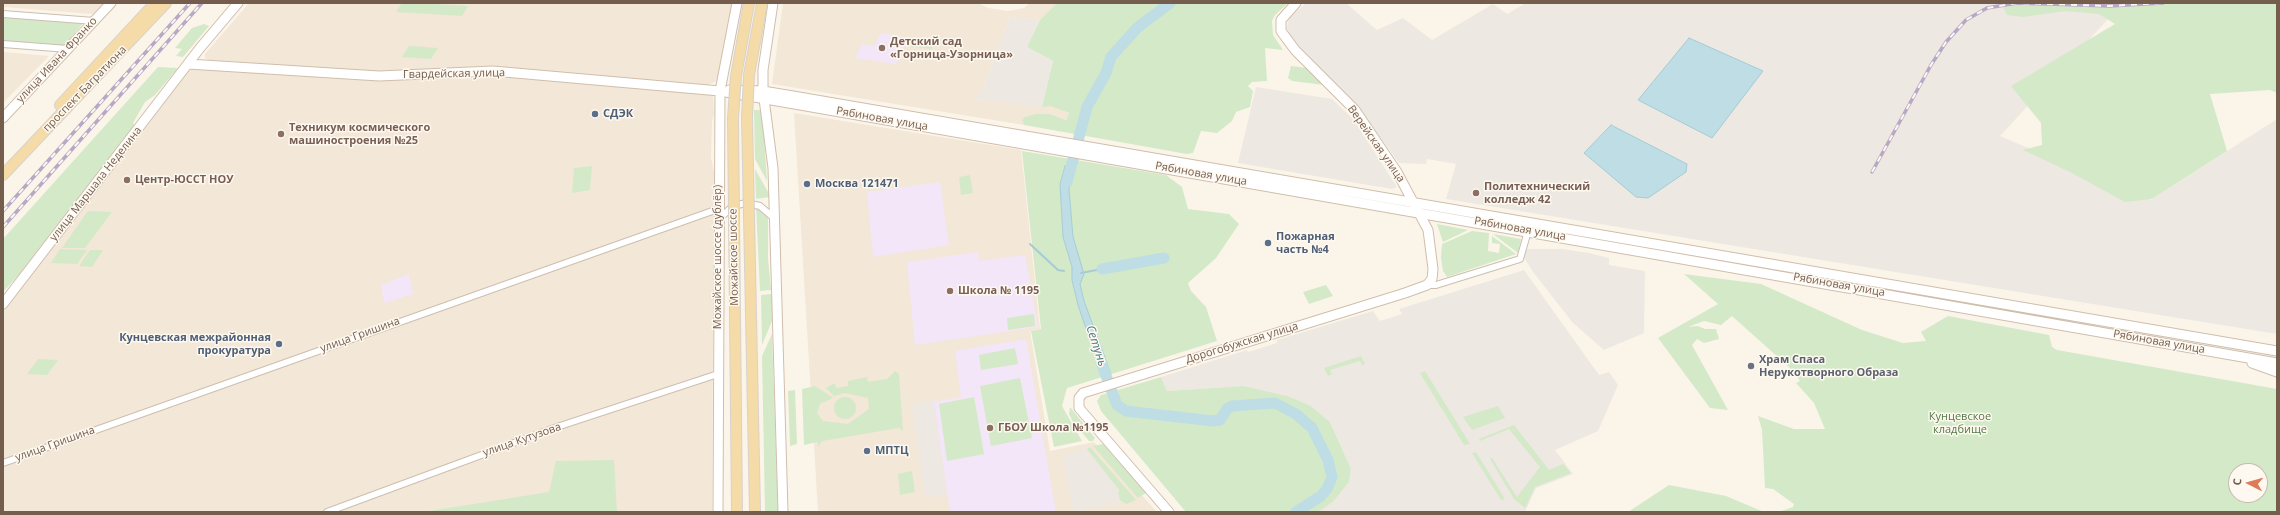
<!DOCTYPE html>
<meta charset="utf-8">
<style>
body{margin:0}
#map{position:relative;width:2280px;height:515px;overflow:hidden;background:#fbf5e9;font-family:"Open Sans",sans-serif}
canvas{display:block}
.frame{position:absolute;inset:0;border:4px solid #755d4e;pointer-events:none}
.north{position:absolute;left:2228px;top:463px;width:40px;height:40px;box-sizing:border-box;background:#fef9f0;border:1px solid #c7bbaf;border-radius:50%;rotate:276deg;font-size:11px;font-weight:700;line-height:16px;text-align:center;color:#755d4e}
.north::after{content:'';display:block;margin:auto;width:14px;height:18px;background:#dd7a57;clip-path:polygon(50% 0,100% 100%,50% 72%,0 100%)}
</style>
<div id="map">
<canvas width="2280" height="515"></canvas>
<div class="frame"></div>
<div class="north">С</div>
</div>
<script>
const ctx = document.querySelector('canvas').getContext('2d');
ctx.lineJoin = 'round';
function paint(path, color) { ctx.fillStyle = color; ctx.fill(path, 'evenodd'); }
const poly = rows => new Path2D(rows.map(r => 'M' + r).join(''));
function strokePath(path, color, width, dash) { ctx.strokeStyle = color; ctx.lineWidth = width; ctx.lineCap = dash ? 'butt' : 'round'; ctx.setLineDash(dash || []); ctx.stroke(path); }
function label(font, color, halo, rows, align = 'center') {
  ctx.font = font + ' "Open Sans",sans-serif'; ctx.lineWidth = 3; ctx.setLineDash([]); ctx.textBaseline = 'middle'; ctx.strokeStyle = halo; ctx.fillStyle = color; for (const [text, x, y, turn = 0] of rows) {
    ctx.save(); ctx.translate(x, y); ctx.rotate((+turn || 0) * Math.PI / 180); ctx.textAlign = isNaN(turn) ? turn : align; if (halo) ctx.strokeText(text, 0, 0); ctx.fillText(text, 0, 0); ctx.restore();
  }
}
const residential = poly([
 [3,3,104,3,93,14,3,7],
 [249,3,733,3,718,78,715,82,704,86,494,68,384,73,209,60,205,58,205,54],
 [783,3,978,3,988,8,1008,11,1024,8,1029,3,1057,3,1040,20,1010,17,982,91,975,99,1050,106,1069,113,1066,120,1050,114,1022,120,1024,125,772,84],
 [3,52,49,56,3,103],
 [192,68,381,79,493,74,713,95,714,114,712,121,711,158,714,172,712,512,3,512,3,310,187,72],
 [794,113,1021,150,1040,329,1030,331,1050,451,1094,442,1157,512,818,512]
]);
const industrial = poly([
 [1306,3,1346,3,1377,30,1403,18,1432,40,1493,4,1507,14,1526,3,2123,3,2000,136,2151,200,2277,119,2277,334,1446,199,1456,164,1427,159,1426,164,1399,163,1358,107,1290,37,1287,28,1289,18],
 [1010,17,1040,20,1027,47,1053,61,1042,107,975,99,979,91,982,91],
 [1256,87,1332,99,1353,119,1397,187,1392,189,1238,163],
 [1526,249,1563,249,1589,253,1609,258,1609,265,1645,271,1644,333,1604,350,1573,323,1533,272,1523,256],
 [1524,270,1599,375,1609,372,1618,385,1598,431,1555,450,1573,474,1536,488,1525,512,1318,512,1333,502,1349,482,1351,469,1330,422,1311,406,1243,386,1167,391,1161,377,1247,350,1248,352,1277,343,1277,340,1373,311,1380,321,1402,314,1399,309],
 [934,400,947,494,925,498,912,404],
 [1087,449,1129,501,1074,512,1062,455]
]);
const education = poly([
 [881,33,909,38,896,64,855,58,862,44,874,46],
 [940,182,949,245,873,257,867,192],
 [978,252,979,261,1025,255,1038,327,915,345,907,262],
 [409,274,413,294,384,303,381,285],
 [1026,339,1056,512,950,512,934,402,961,397,955,351]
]);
const green = poly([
 [402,3,420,3,468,6,462,16,396,12],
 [1057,3,1288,3,1275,15,1272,21,1273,35,1283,50,1265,48,1267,81,1252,82,1248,86,1253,91,1250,107,1236,112,1232,121,1217,133,1201,131,1193,153,1187,154,1024,125,1022,120,1025,117,1036,114,1050,114,1066,120,1069,113,1050,106,1042,107,1053,61,1027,47,1040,20],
 [2001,3,2277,3,2277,93,2270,90,2210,94,2227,151,2152,199,2125,202,2072,173,2023,150,2042,145,2041,123,2011,86,2115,24,2099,14,2065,11,2023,17,2007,15],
 [3,15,84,22,65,45,60,47,3,42],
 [204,24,209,26,183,57,176,56,182,49,175,48,192,28],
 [912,38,934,41,936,43,931,49,908,46],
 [409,46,411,46,438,48,431,59,402,57],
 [1291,66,1307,68,1324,85,1292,81,1288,78],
 [158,67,178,68,155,95,145,102,133,123,136,126,27,266,3,292,3,239],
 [754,110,760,110,763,123,767,181,755,159],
 [1022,151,1166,175,1182,187,1188,209,1229,214,1239,224,1216,258,1188,283,1191,291,1206,307,1217,341,1067,388,1062,406,1082,441,1054,447,1031,331,1041,329],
 [1065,166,1074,168,1069,189,1073,237,1082,273,1080,284,1084,301,1110,374,1102,376,1078,305,1072,280,1072,267,1063,237,1060,184],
 [592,166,590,190,572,193,574,168],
 [755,169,768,192,770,197,756,199],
 [970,175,973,193,961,195,959,177],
 [756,206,766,214,768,219,768,259,771,290,760,291],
 [88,211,112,212,85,248,62,248],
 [1437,224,1468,230,1443,242],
 [1472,231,1489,233,1488,251,1499,253,1500,244,1492,243,1492,236,1516,254,1447,277,1443,271,1441,258,1442,244],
 [1493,234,1521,239,1518,253],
 [60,249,87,250,77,264,51,263],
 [90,250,103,250,92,267,79,266],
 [1684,274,1761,284,1862,330,1903,343,1926,341,1921,332,1948,316,2049,335,2052,347,2057,350,2277,389,2277,512,1778,512,1793,507,1794,504,1773,489,1765,488,1762,430,1758,416,1794,429,1825,429,1814,403,1796,383,1800,381,1789,367,1732,316,1721,325,1704,321,1688,327,1698,326,1705,329,1716,329,1719,339,1704,343,1697,339,1692,345,1728,410,1710,408,1658,338,1718,304],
 [2236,471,2260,471,2260,495,2236,495],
 [1326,285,1333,296,1309,304,1303,292],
 [772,294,772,321,762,345,761,295],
 [1034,314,1035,326,1008,330,1007,318],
 [772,334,778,512,765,512,762,356],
 [1015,348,1018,364,981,370,979,355],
 [1361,356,1365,364,1362,365,1360,361,1330,370,1332,374,1328,376,1324,368],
 [38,359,58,360,47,375,27,374],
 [895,371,899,374,903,431,899,428,822,441,818,447,818,442,804,445,802,389,815,386,833,398,820,404,817,413,823,421,848,424,869,409,868,398,845,393,834,396,826,388,835,383,836,388,848,386,848,381,867,377,868,382,887,379],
 [1425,371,1470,444,1464,445,1420,373],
 [1161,377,1167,391,1243,386,1287,396,1311,406,1330,422,1351,469,1349,482,1333,502,1318,512,1186,512,1101,411,1097,401,1101,395],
 [1020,378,1032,438,991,446,980,386],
 [795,390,797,444,790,446,788,391],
 '834 408a11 11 0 1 1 22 0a11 11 0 1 1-22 0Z',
 [974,397,984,454,947,461,939,404],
 [1498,406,1505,418,1472,430,1463,417],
 [1070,407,1095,438,1093,441,1089,441,1073,422,1069,414],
 [1514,425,1549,470,1563,464,1571,473,1535,487,1525,508,1514,499,1490,459,1492,458,1517,497,1540,467,1509,429,1480,441,1479,439],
 [1103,444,1146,493,1138,498,1093,446],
 [1090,447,1136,500,1126,504,1120,500,1118,492,1120,491,1087,449],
 [1476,452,1505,499,1501,500,1472,453],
 [614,460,617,512,423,512,549,492,556,461],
 [912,471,915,492,900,495,898,474],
 [1669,485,1726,496,1764,512,1628,512]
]);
const water = poly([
 [1689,38,1763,71,1712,138,1638,100,1689,38],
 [1611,125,1687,164,1686,172,1648,198,1636,197,1584,153,1611,125],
 [1065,166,1074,167,1069,189,1073,237,1084,274,1080,284,1084,301,1111,374,1102,376,1078,305,1072,280,1072,267,1063,237,1060,184,1065,166]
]);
const stream = poly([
 [1030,244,1058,270,1064,271],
 [1081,273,1102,269]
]);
const river = poly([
 [1067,182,1087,107,1106,73,1111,57,1137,28,1170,3],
 [1102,269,1164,258],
 [1101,362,1117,405,1126,411,1213,421,1220,420,1227,409,1232,406,1275,403,1296,414,1312,428,1328,460,1332,477,1327,489,1321,496,1296,512]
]);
const street = poly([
 [3,14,94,21],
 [3,44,68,49],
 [720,218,733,206,746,203,760,206,774,218],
 [1427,285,1436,285,1520,259,1528,231],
 [3,463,718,209],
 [327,512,560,426,718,374]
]);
const secondary = poly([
 [773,3,763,70,763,91,773,168,783,512],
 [188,64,379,76,493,71,720,91,2277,363],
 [729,90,763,91,793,96,2277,351],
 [3,118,111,3],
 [3,304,200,48,238,3],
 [2252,363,2277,372],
 [718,512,720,91,737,3],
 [1169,512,1079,408,1079,398,1083,393,1405,293,1427,285,1432,279,1433,269,1428,230,1397,172,1355,110,1295,50,1281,31,1281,20,1296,3]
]);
const primary = poly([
 [60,105,155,3],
 [3,175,166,3]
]);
const rail = poly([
 [1872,172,1931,65,1946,42,1966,20,1987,8,2017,3,2109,6,2163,3],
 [3,211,190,3],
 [3,227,202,3]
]);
const primaryBridge = poly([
 [737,512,733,118,736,76,749,3],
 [755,512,747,117,749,75,762,3]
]);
const markers = [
 [882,48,4,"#8d6e63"],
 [595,114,4,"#5c6f8a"],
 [281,134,4,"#8d6e63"],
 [127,180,4,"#8d6e63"],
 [807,184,4,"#5c6f8a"],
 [1476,193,4,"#8d6e63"],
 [1268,243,4,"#5c6f8a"],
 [950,291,4,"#8d6e63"],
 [279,344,4,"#5c6f8a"],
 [1751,366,4,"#6b7280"],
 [990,428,4,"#8d6e63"],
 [867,451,4,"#5c6f8a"]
];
const educationNames = [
 ["Детский сад",890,42],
 ["«Горница-Узорница»",890,55],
 ["Техникум космического",289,128],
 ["машиностроения №25",289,141],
 ["Центр-ЮССТ НОУ",135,180],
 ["Политехнический",1484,187],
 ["колледж 42",1484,200],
 ["Школа № 1195",958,291],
 ["ГБОУ Школа №1195",998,428]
];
const streetNames = [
 ["улица Ивана Франко",57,60,-47],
 ["Гвардейская улица",454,74,-1],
 ["проспект Багратиона",85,89,-46],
 ["Рябиновая улица",882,119,10],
 ["Верейская улица",1376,144,55],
 ["Рябиновая улица",1201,174,10],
 ["улица Маршала Неделина",96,184,-52],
 ["Рябиновая улица",1520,229,10],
 ["Можайское шоссе (дублёр)",718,257,-90],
 ["Можайское шоссе",734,257,-91],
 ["Рябиновая улица",1839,285,10],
 ["улица Гришина",360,335,-20],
 ["Рябиновая улица",2159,342,10],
 ["Дорогобужская улица",1242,343,-17],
 ["улица Кутузова",522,440,-19],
 ["улица Гришина",55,444,-20]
];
const serviceNames = [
 ["СДЭК",603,114],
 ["Москва 121471",815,184],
 ["Пожарная",1276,237],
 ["часть №4",1276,250],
 ["Кунцевская межрайонная",271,338,"right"],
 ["прокуратура",271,351,"right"],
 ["МПТЦ",875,451]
];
const worshipNames = [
 ["Храм Спаса",1759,360],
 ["Нерукотворного Образа",1759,373]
];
const parkNames = [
 ["Кунцевское",1960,417],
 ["кладбище",1960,430]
];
const waterNames = [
 ["Сетунь",1096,346,72]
];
paint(residential, '#f3e7d8');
paint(industrial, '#ede8e2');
paint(education, '#f2e6f8');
paint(green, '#d4e9c8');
paint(water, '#bfdde4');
strokePath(water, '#a5ccd5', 1);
strokePath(stream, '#a5ccd5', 2);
strokePath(river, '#bfdde4', 11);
strokePath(street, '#cdbeb0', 8);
strokePath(secondary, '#d0bead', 11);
strokePath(primary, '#d8d2cd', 12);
strokePath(street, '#fff', 6);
strokePath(secondary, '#fff', 9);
strokePath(primary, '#f5dba7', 10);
strokePath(rail, '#b9a8c5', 3.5);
strokePath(rail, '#fef9f0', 2, [6]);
strokePath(primaryBridge, '#d8d2cd', 12, []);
strokePath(primaryBridge, '#f5dba7', 10);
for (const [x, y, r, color] of markers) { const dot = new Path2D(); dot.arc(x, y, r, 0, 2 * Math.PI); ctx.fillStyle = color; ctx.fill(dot); strokePath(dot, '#fef9f0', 1.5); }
label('bold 11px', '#785e54', '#fef9f0', educationNames, 'left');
label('11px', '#755d4e', '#fef9f0', streetNames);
label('bold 11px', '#4e5e75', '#fef9f0', serviceNames, 'left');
label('bold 11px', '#5b616d', '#fef9f0', worshipNames, 'left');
label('11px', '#547947', '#fef9f0', parkNames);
label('italic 12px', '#497a86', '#fef9f0', waterNames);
</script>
